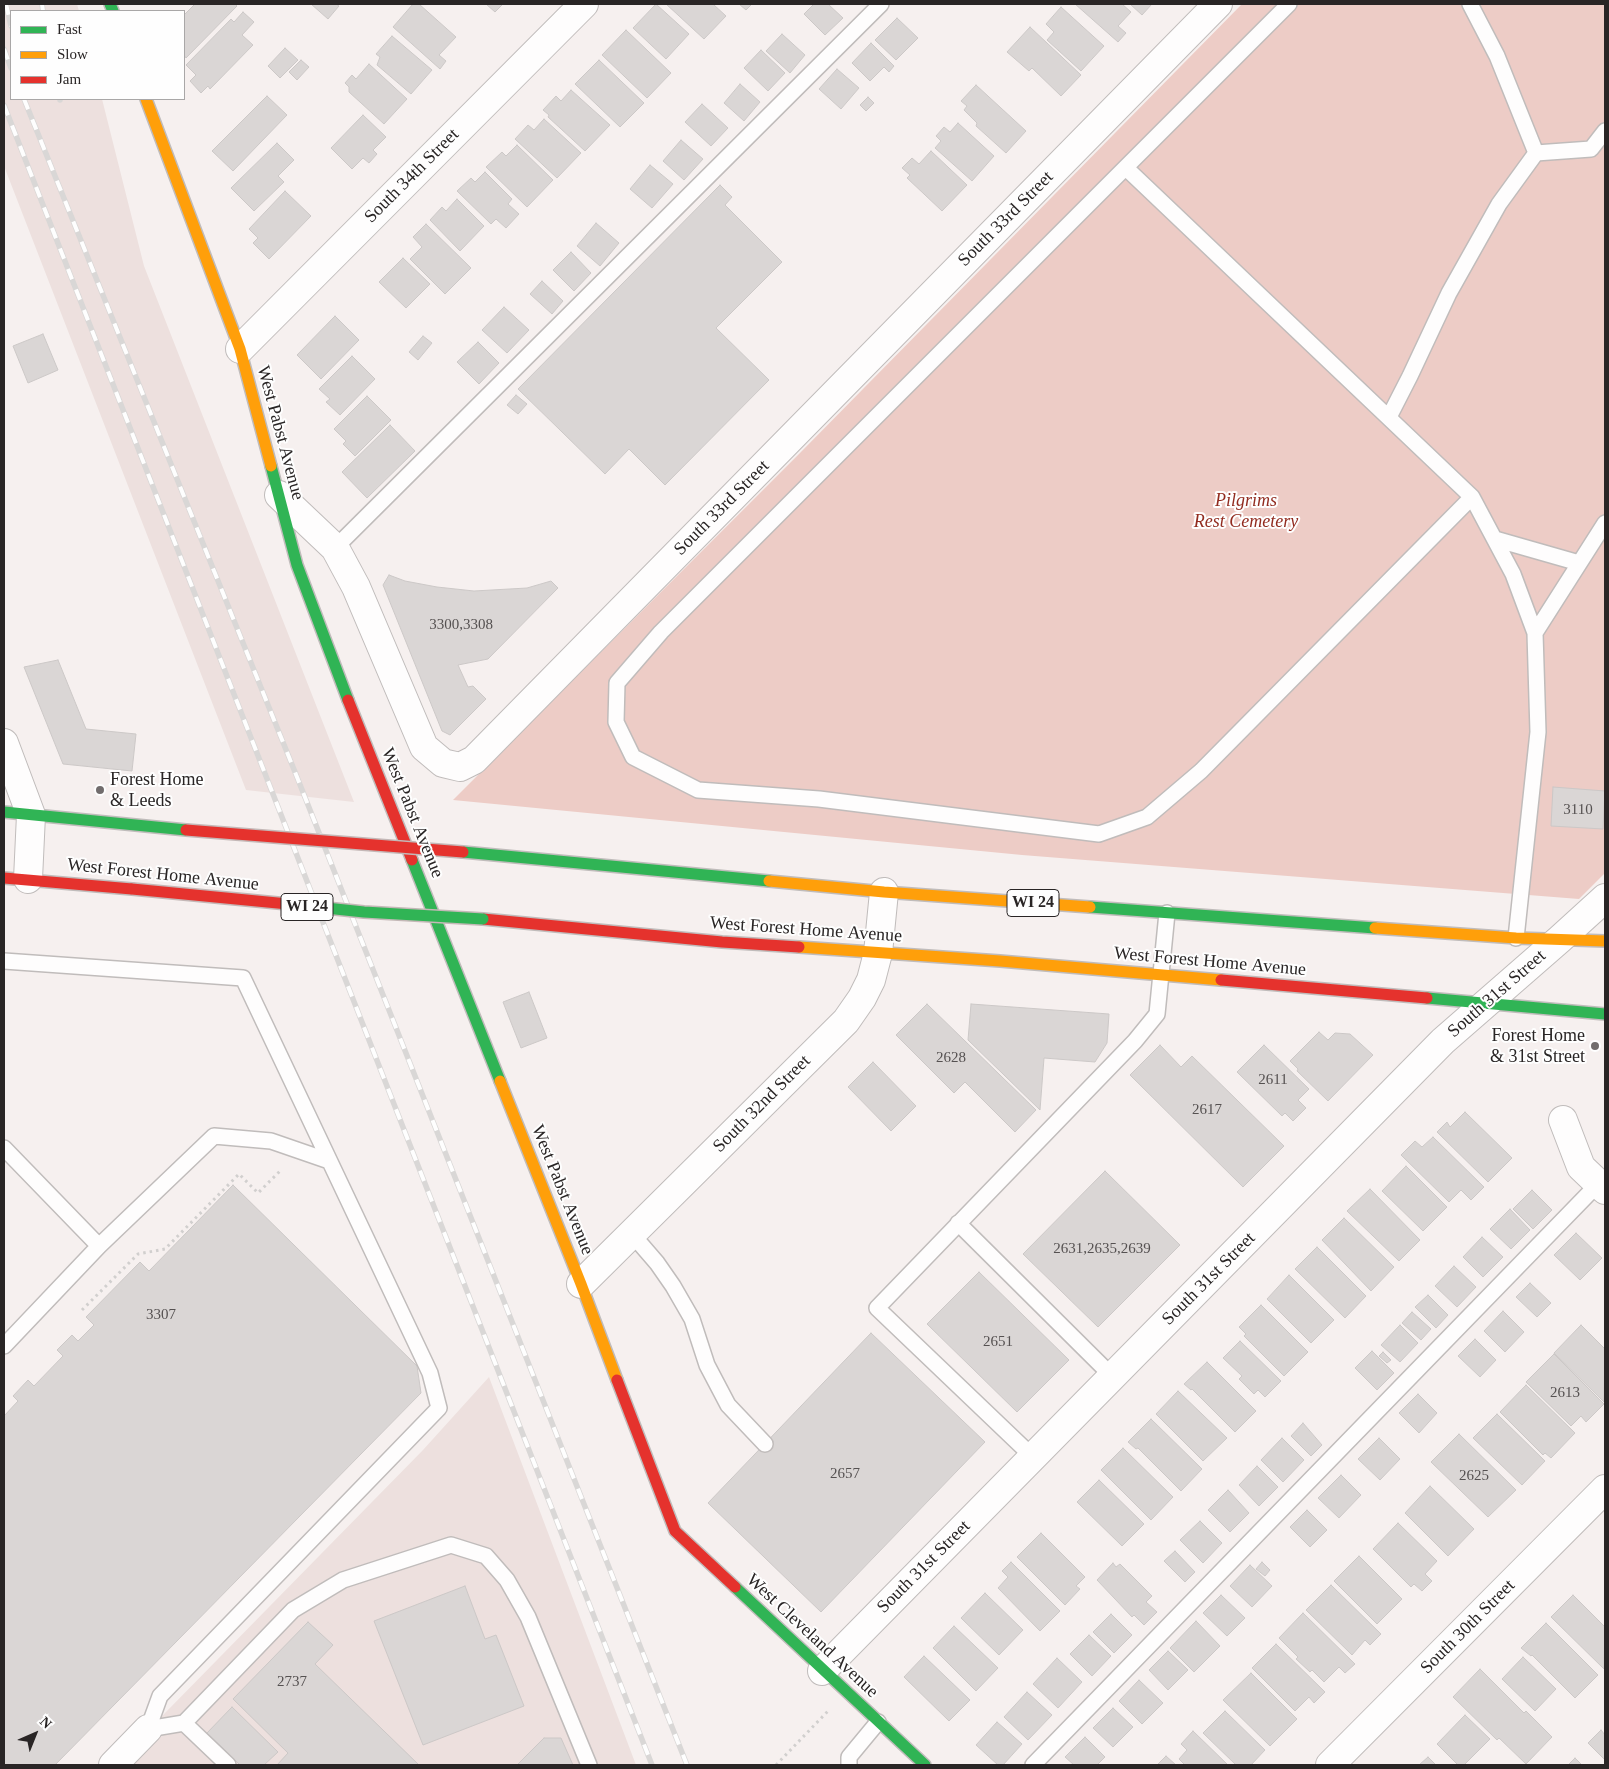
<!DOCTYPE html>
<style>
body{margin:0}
#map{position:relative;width:1609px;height:1769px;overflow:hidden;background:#f6f0ef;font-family:Georgia,serif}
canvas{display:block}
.frame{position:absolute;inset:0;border:5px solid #292525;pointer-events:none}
.legend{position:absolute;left:10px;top:10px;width:175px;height:90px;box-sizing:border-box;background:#fefefe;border:1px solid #a9a7a7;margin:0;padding:6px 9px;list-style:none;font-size:15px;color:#292525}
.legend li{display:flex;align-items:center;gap:10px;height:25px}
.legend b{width:25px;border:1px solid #a9a7a7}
.north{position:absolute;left:10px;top:1709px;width:50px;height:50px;-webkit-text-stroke:4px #fefefe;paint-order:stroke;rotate:44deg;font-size:14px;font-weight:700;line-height:20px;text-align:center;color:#292525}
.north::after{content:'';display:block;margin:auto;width:18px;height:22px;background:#292525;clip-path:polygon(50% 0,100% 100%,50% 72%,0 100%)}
</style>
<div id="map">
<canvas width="1609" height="1769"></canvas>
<div class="frame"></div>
<ul class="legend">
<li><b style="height:6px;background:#30b455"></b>Fast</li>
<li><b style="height:6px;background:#ff9f0a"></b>Slow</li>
<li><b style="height:6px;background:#e5322d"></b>Jam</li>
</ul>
<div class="north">N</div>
</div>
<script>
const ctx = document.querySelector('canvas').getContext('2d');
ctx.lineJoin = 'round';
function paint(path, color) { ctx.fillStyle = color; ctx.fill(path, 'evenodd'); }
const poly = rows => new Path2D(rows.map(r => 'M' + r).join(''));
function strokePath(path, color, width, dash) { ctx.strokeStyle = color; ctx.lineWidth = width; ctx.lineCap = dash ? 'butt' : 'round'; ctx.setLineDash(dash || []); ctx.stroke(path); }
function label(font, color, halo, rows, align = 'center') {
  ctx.font = font + ' Georgia,serif'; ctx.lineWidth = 4; ctx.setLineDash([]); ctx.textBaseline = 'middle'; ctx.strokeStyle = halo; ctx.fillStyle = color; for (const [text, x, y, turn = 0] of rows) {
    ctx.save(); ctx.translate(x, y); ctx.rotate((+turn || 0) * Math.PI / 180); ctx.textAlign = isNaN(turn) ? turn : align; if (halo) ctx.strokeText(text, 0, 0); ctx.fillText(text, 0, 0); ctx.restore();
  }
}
const built = poly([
 [4,4,77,4,79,11,11,11,11,99,102,99,144,266,354,802,246,790,4,166],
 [489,1377,636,1765,114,1765,423,1450]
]);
const green = poly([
 [1242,4,1605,4,1605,873,1579,899,1022,855,453,800,799,454]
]);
const building = poly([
 [195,4,235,4,237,6,186,58,184,55,184,15,195,4],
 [311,4,336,4,339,6,328,19,311,4],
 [413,4,419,4,456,37,439,55,446,61,440,69,393,27,413,4],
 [486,4,503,4,495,12,486,4],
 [656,4,689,34,666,59,633,28,656,4],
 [666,4,713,4,726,16,704,39,666,4],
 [739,4,752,4,746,10,739,4],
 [814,4,828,4,843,18,825,35,804,14,814,4],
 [1075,4,1122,4,1131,12,1118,26,1126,33,1118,42,1075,4],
 [1130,4,1152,4,1142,15,1130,4],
 [1061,7,1104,46,1081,71,1047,40,1054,32,1046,24,1061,7],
 [243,12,254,22,242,35,253,45,210,89,208,86,201,93,190,81,196,75,186,65,231,19,234,22,243,12],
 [897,18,918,38,896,60,875,40,897,18],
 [1030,27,1081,75,1061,96,1032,68,1029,71,1007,52,1030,27],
 [626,30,671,73,647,98,602,55,626,30],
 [782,34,805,55,790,73,766,51,782,34],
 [392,36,432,70,411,94,377,65,380,57,376,54,392,36],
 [871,43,894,66,889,72,884,67,870,81,852,63,871,43],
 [285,48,298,60,280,78,268,66,285,48],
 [761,50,785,73,768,91,744,68,761,50],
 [301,60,309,67,297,80,289,72,301,60],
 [599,60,644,103,620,127,575,84,599,60],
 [369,64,407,99,384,124,349,92,349,87,345,83,352,75,356,79,369,64],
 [837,69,859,88,841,109,819,89,837,69],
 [740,84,760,102,744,121,724,103,740,84],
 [976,85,1026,131,1006,153,976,126,977,123,964,110,967,106,961,101,976,85],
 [571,90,610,125,585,151,548,117,549,115,543,110,556,96,561,101,571,90],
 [267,96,287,115,233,171,212,151,267,96],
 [868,97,874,103,866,111,860,105,868,97],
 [702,104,728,128,711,146,685,122,702,104],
 [363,115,386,137,373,150,377,154,369,163,363,158,352,169,331,148,363,115],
 [544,119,581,153,557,178,515,139,528,125,534,130,544,119],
 [958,123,994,156,972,181,935,148,941,141,936,136,944,127,950,132,958,123],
 [681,140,703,159,684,180,663,161,681,140],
 [277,143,294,160,278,176,284,182,254,211,231,188,277,143],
 [517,145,553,180,527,207,486,167,502,152,506,156,517,145],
 [931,151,967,185,942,211,907,178,910,175,902,168,912,158,919,164,931,151],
 [650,165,673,184,652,208,630,189,650,165],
 [485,172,512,199,508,204,519,214,506,228,496,219,491,224,457,191,471,178,475,182,485,172],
 [720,185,732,197,725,205,782,262,716,328,769,380,665,485,629,449,605,474,518,389,720,185],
 [285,191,311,216,269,259,253,243,258,238,249,229,285,191],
 [457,199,484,226,460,251,430,220,442,207,446,211,457,199],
 [596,223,619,243,600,266,577,246,596,223],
 [426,224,471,268,445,294,410,259,422,247,413,237,426,224],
 [571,252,591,273,574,291,553,270,571,252],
 [403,258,430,284,406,308,379,282,403,258],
 [542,281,563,301,552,314,530,294,542,281],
 [504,307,529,330,507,353,482,330,504,307],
 [335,316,359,340,321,379,297,355,335,316],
 [43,334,58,370,28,383,13,346,43,334],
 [423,336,432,343,418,360,409,352,423,336],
 [478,342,499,363,479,384,457,362,478,342],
 [352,356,375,379,340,415,326,402,330,399,319,389,352,356],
 [516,395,527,404,518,414,507,405,516,395],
 [367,396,391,420,355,456,343,444,346,441,334,429,367,396],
 [390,425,415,451,367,498,342,472,390,425],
 [389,575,405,581,437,587,474,591,527,588,551,581,558,588,488,659,458,665,468,687,473,686,486,699,450,735,442,731,383,585,389,575],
 [58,660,86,729,136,734,132,771,63,764,24,667,58,660],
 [1553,787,1605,791,1603,829,1551,826,1553,787],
 [529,992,547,1038,521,1048,503,1002,529,992],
 [927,1004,1036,1110,1015,1132,965,1082,954,1093,896,1035,927,1004],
 [971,1004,1109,1014,1107,1043,1095,1062,1044,1058,1040,1110,968,1040,971,1004],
 [1319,1032,1328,1040,1335,1033,1350,1034,1373,1055,1328,1101,1297,1071,1298,1069,1290,1061,1319,1032],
 [1160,1045,1181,1067,1192,1056,1284,1146,1243,1187,1130,1075,1160,1045],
 [1264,1045,1309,1089,1298,1100,1306,1108,1293,1121,1285,1113,1282,1116,1237,1072,1264,1045],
 [873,1062,916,1106,891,1131,848,1087,873,1062],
 [1465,1112,1512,1158,1488,1182,1437,1132,1447,1122,1450,1127,1465,1112],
 [1433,1137,1484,1187,1471,1200,1461,1190,1449,1202,1401,1155,1415,1141,1422,1147,1433,1137],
 [1406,1166,1447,1207,1423,1231,1382,1191,1406,1166],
 [1105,1171,1180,1245,1098,1327,1023,1254,1105,1171],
 [233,1185,417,1366,421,1393,55,1765,4,1765,4,1416,18,1401,13,1396,28,1380,34,1386,63,1356,57,1350,72,1335,78,1341,94,1325,86,1317,140,1262,149,1271,233,1185],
 [1370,1189,1420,1240,1399,1261,1347,1211,1370,1189],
 [1532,1190,1552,1210,1533,1229,1513,1209,1532,1190],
 [1510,1209,1530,1230,1511,1249,1490,1229,1510,1209],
 [1344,1218,1394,1267,1371,1291,1322,1240,1344,1218],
 [1576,1233,1602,1258,1580,1280,1554,1255,1576,1233],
 [1482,1237,1503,1257,1483,1277,1463,1257,1482,1237],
 [1317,1247,1366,1296,1345,1318,1295,1269,1317,1247],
 [1454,1266,1476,1287,1457,1307,1435,1286,1454,1266],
 [979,1272,1069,1360,1017,1412,927,1324,979,1272],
 [1289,1275,1334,1320,1311,1343,1267,1299,1289,1275],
 [1530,1283,1551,1303,1537,1317,1516,1297,1530,1283],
 [1428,1295,1448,1315,1436,1328,1415,1307,1428,1295],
 [1261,1305,1308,1352,1284,1376,1244,1336,1246,1334,1239,1327,1261,1305],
 [1503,1311,1524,1332,1505,1352,1484,1331,1503,1311],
 [1412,1312,1431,1329,1421,1340,1402,1323,1412,1312],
 [1400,1325,1418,1343,1400,1362,1381,1345,1400,1325],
 [1581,1325,1605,1349,1604,1402,1554,1353,1581,1325],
 [871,1333,985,1442,821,1612,708,1503,871,1333],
 [1475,1339,1496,1360,1480,1377,1458,1356,1475,1339],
 [1240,1341,1281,1381,1265,1397,1258,1390,1254,1394,1239,1379,1242,1376,1223,1358,1240,1341],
 [1372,1351,1394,1373,1377,1390,1355,1368,1372,1351],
 [1383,1352,1391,1360,1387,1363,1379,1356,1383,1352],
 [1554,1354,1604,1404,1586,1422,1581,1416,1571,1426,1526,1382,1554,1354],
 [1207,1362,1256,1411,1235,1432,1192,1389,1191,1390,1184,1384,1207,1362],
 [1526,1385,1575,1433,1551,1458,1545,1453,1543,1455,1500,1412,1526,1385],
 [1178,1391,1227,1438,1203,1461,1156,1414,1178,1391],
 [1418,1394,1437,1413,1419,1433,1399,1413,1418,1394],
 [1497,1414,1545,1461,1522,1485,1473,1438,1497,1414],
 [1151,1419,1202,1469,1181,1491,1138,1448,1136,1449,1128,1442,1151,1419],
 [1303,1423,1322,1445,1311,1456,1291,1436,1303,1423],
 [1459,1434,1516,1490,1488,1517,1431,1462,1459,1434],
 [1282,1438,1304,1460,1283,1482,1261,1460,1282,1438],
 [1379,1438,1400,1459,1380,1480,1358,1459,1379,1438],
 [1123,1448,1173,1497,1151,1520,1101,1470,1123,1448],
 [1257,1466,1278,1487,1259,1506,1239,1485,1257,1466],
 [1341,1475,1361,1495,1339,1518,1318,1498,1341,1475],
 [1099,1480,1144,1524,1122,1546,1077,1502,1099,1480],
 [1430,1486,1474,1529,1448,1556,1405,1513,1430,1486],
 [1228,1490,1249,1513,1230,1532,1208,1510,1228,1490],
 [1307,1510,1327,1530,1310,1547,1290,1527,1307,1510],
 [1200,1521,1222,1543,1203,1563,1180,1540,1200,1521],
 [1398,1523,1437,1561,1425,1574,1432,1581,1422,1591,1414,1584,1411,1587,1373,1549,1398,1523],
 [1041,1533,1085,1577,1076,1586,1080,1589,1065,1605,1017,1557,1041,1533],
 [1175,1551,1195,1572,1185,1582,1164,1561,1175,1551],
 [1359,1556,1402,1599,1377,1624,1334,1581,1359,1556],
 [1011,1562,1060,1611,1040,1631,998,1588,1008,1577,1002,1571,1011,1562],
 [1262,1562,1270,1570,1265,1576,1256,1569,1262,1562],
 [1113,1563,1116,1567,1120,1564,1152,1596,1146,1602,1157,1612,1144,1625,1134,1615,1132,1617,1097,1580,1113,1563],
 [1250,1565,1272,1586,1252,1607,1230,1586,1250,1565],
 [1331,1585,1381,1634,1370,1645,1365,1640,1352,1655,1306,1610,1331,1585],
 [465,1586,485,1639,496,1635,524,1706,423,1745,374,1621,465,1586],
 [985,1593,1023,1630,999,1655,961,1618,985,1593],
 [1221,1595,1245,1618,1227,1636,1203,1613,1221,1595],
 [1573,1595,1605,1627,1604,1669,1551,1617,1573,1595],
 [1303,1613,1355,1664,1345,1673,1339,1667,1324,1682,1312,1670,1310,1672,1296,1659,1298,1657,1279,1638,1303,1613],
 [1111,1614,1132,1635,1114,1653,1093,1632,1111,1614],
 [1196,1621,1220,1646,1194,1672,1170,1648,1196,1621],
 [308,1622,333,1645,315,1664,419,1765,277,1765,288,1753,233,1699,308,1622],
 [1546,1623,1598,1675,1575,1698,1532,1655,1531,1656,1521,1648,1546,1623],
 [954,1626,998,1668,976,1691,933,1648,954,1626],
 [1089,1635,1111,1656,1092,1676,1070,1654,1089,1635],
 [1276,1644,1325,1692,1314,1703,1309,1697,1295,1711,1252,1668,1276,1644],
 [1168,1651,1188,1670,1168,1690,1149,1670,1168,1651],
 [924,1656,970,1700,949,1721,904,1677,924,1656],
 [1523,1657,1556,1689,1535,1711,1502,1679,1523,1657],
 [1057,1658,1082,1682,1058,1708,1033,1684,1057,1658],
 [1480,1669,1524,1713,1526,1711,1552,1737,1526,1764,1499,1738,1497,1740,1453,1697,1480,1669],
 [1251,1673,1297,1719,1270,1746,1223,1700,1251,1673],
 [1139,1680,1163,1703,1142,1724,1119,1701,1139,1680],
 [1027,1692,1052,1715,1028,1740,1004,1717,1027,1692],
 [232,1707,278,1752,264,1765,240,1765,207,1733,232,1707],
 [1113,1708,1133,1727,1113,1747,1093,1728,1113,1708],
 [1225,1711,1265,1750,1251,1765,1236,1765,1203,1733,1225,1711],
 [1465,1715,1490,1739,1464,1765,1458,1765,1437,1744,1465,1715],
 [997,1722,1022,1744,1003,1765,998,1765,976,1745,997,1722],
 [1601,1730,1605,1735,1605,1760,1588,1743,1601,1730],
 [1193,1731,1228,1765,1185,1765,1179,1759,1187,1750,1181,1744,1193,1731],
 [1085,1737,1105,1757,1097,1765,1074,1765,1065,1757,1085,1737],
 [544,1738,561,1738,573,1765,517,1765,544,1738],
 [1166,1756,1176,1765,1157,1765,1166,1756],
 [1428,1757,1436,1765,1419,1765,1428,1757],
 [1575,1758,1582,1765,1568,1765,1575,1758]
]);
const path = poly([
 [82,1310,138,1254,165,1249,239,1174,258,1193,282,1169],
 [776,1765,828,1711]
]);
const lane = poly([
 [1289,4,661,632,617,683,616,722,633,757,698,790,819,799,1099,834,1147,817,1201,771,1472,497],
 [1536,153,1591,149,1605,131],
 [1126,168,1472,497,1513,574,1535,633],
 [1389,417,1410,376,1449,293,1499,204,1536,153,1497,56,1470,4],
 [1495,539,1579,563],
 [335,548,881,4],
 [1516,938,1538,732,1535,633,1605,523],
 [4,961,243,978,430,1373,439,1408,160,1696,148,1729],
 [4,1148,99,1246,4,1346],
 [958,1223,1112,1376],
 [632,1234,657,1263,673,1286,692,1319,707,1365,728,1405,765,1444],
 [99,1246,214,1136,271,1141,329,1161],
 [1033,1457,877,1308,1135,1041,1157,1014,1167,913],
 [184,1723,228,1765],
 [148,1729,184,1723,293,1610,343,1580,451,1545,486,1556,507,1580,528,1617,589,1765],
 [849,1765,849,1757,878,1722],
 [1033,1765,1598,1184]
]);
const street = poly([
 [240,349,584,4],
 [279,495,335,548,356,587,424,747,443,763,447,764,460,767,474,760,1218,4],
 [4,743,31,815,28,879],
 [1563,1120,1581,1167,1605,1190],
 [581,1284,846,1021,862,998,871,980,878,953,884,892],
 [822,1671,1443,1041,1560,939,1605,898],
 [113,1765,148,1729],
 [1330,1765,1605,1489]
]);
const fast = poly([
 [110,4,113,11],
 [271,466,297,565,348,700],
 [4,812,186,830],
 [463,852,769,881],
 [412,860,500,1081],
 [1090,907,1375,928],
 [1427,998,1605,1014],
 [735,1587,925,1765]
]);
const slow = poly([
 [146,99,240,349,271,466],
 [769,881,884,892,1090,907],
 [1375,928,1516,938,1605,941],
 [799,947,1000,961,1221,980],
 [500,1081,581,1284,617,1380]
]);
const jam = poly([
 [348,700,412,860],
 [4,878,132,889],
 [483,919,722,942,799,947],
 [1221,980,1427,998],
 [617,1380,675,1531,735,1587]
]);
const rail = poly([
 [6,4,11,26],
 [42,4,43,11],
 [4,49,11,68],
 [24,99,297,777,687,1765],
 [60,99,60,100],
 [4,105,652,1765]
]);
const fastBridge = poly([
 [288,904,364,912,483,919]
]);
const jamBridge = poly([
 [186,830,463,852],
 [132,889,288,904]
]);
const markers = [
 [100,790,5,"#716c6c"],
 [1595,1046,5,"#716c6c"]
];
const numberNames = [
 ["3300,3308",461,625],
 ["3110",1578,810],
 ["2628",951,1058],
 ["2611",1273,1080],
 ["2617",1207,1110],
 ["2631,2635,2639",1102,1249],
 ["3307",161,1315],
 ["2651",998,1342],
 ["2613",1565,1393],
 ["2657",845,1474],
 ["2625",1474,1476],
 ["2737",292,1682]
];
const shields = [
 [1033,903,52],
 [307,907,52]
];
const shieldNames = [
 ["WI 24",1033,903],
 ["WI 24",307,907]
];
const streetNames = [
 ["South 34th Street",412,176,-45],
 ["South 33rd Street",1006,219,-45],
 ["West Pabst Avenue",280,433,75],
 ["South 33rd Street",722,508,-45],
 ["West Pabst Avenue",412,813,68],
 ["West Forest Home Avenue",163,875,6],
 ["West Forest Home Avenue",806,930,4],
 ["West Forest Home Avenue",1210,962,5],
 ["South 31st Street",1497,994,-41],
 ["South 32nd Street",762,1104,-45],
 ["West Pabst Avenue",562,1190,68],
 ["South 31st Street",1209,1279,-45],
 ["South 31st Street",924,1567,-45],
 ["South 30th Street",1468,1627,-45],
 ["West Cleveland Avenue",812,1636,43]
];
const parkNames = [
 ["Pilgrims",1246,501],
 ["Rest Cemetery",1246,522]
];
const poiNames = [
 ["Forest Home",110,780],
 ["& Leeds",110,801],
 ["Forest Home",1585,1036,"right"],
 ["& 31st Street",1585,1057,"right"]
];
paint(built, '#ede0de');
paint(green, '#edccc6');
paint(building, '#dad6d5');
strokePath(building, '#ccc8c7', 1);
strokePath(lane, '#c0bcbb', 18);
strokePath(street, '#c0bcbb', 30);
strokePath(fast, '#c0bcbb', 14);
strokePath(slow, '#c0bcbb', 14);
strokePath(jam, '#c0bcbb', 14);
strokePath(path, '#d1cfce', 3, [2.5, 4]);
strokePath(lane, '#fefdfd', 15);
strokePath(street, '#fefdfd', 28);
strokePath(fast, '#30b455', 11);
strokePath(slow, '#ff9f0a', 11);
strokePath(jam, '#e5322d', 11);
strokePath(rail, '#d9d7d6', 5.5);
strokePath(rail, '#fefefe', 4, [11]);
strokePath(fastBridge, '#c4b8b7', 14, []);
strokePath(jamBridge, '#c4b8b7', 14, []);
strokePath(fastBridge, '#30b455', 11);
strokePath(jamBridge, '#e5322d', 11);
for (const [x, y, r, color] of markers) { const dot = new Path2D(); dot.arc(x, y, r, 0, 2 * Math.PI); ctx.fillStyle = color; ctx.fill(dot); strokePath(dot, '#fefefe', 2); }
label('15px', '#555151', null, numberNames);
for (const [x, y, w] of shields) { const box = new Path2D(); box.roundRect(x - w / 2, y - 13.5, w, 27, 4); ctx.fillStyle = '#fefefe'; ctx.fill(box); strokePath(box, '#292525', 1); }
label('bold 16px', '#292525', null, shieldNames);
label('18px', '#292525', '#fefefe', streetNames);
label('italic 18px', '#922c20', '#fefefe', parkNames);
label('18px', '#292525', '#fefefe', poiNames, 'left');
</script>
